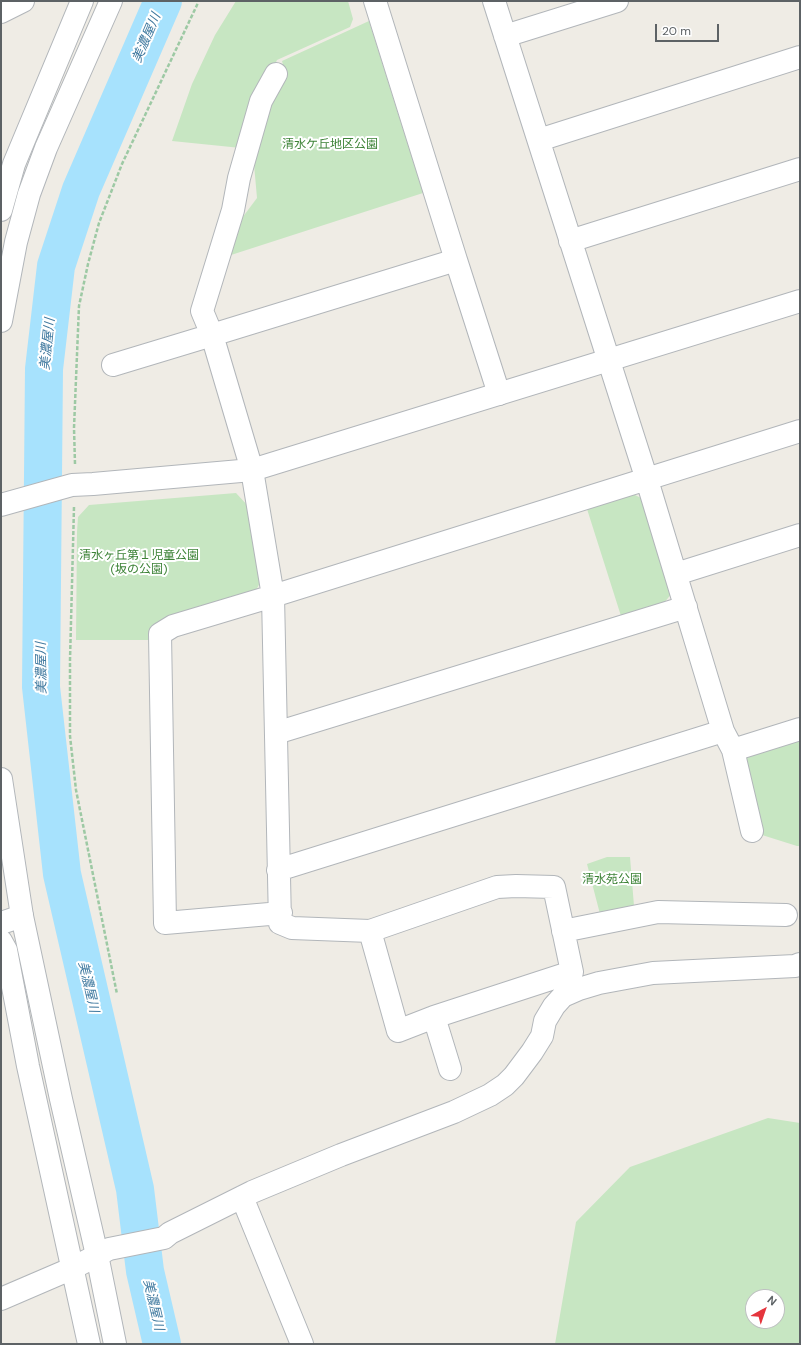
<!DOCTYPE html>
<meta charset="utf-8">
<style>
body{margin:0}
#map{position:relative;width:801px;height:1345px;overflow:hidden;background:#efece5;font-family:"DM Sans",sans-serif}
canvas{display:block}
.frame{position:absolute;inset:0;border:2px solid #5d6265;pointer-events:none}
.north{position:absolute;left:745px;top:1289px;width:40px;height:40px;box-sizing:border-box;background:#fff;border:1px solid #bec0c1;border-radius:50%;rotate:40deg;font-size:11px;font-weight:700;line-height:16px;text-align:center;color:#5d6265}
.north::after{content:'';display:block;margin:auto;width:14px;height:18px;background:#e5353d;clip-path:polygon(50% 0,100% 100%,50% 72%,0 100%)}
.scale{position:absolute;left:655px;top:24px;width:64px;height:18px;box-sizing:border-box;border:2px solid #5d6265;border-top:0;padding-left:5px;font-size:12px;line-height:14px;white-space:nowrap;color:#5d6265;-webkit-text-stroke:3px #fff;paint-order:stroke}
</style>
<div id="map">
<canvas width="801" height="1345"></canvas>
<div class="frame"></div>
<div class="north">N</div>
<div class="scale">20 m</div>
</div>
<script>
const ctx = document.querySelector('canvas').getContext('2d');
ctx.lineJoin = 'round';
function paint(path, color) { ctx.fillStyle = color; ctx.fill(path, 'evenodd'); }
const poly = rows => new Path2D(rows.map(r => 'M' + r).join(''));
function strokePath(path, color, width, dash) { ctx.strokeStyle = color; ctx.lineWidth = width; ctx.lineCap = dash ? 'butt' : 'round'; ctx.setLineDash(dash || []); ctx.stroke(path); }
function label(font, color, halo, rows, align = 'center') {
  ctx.font = font + ' "DM Sans","Noto Sans JP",sans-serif'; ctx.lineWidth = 4; ctx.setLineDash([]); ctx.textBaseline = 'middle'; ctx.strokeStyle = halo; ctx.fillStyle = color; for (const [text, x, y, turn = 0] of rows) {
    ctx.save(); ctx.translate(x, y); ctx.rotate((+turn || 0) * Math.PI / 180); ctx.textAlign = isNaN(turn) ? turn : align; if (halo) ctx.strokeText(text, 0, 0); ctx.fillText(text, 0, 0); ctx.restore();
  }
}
const green = poly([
 [236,1,348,1,353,19,350,27,277,60,257,101,241,148,172,141,192,84,215,35],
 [369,21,423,193,231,255,242,218,257,198,253,153,264,106,286,76,282,61],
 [236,493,249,507,261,581,255,592,153,640,76,640,77,532,78,517,89,505],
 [633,494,641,498,672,593,664,603,621,616,587,509],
 [800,739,800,846,797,846,762,835,745,762,748,755],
 [607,857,630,857,634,906,600,914,587,864],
 [768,1118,800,1123,800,1344,555,1344,576,1222,630,1167],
 [753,1297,777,1297,777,1321,753,1321]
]);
const river = poly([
 [162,1344,145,1271,135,1189,62,874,41,687,44,369,56,266,81,190,163,1]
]);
const path = poly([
 [75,464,74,428,79,306,88,264,99,223,122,164,197,5,198,1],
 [74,507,70,660,70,736,76,790,117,994]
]);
const minor = poly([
 [494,1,647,480,723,731,733,750,800,729],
 [1,12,23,1],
 [505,36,617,1],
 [539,140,800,57],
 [1,210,14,164,82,1],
 [570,241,800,169],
 [456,260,499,394],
 [113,365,212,335,202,311,233,210,239,178,261,101,276,74],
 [676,574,800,535],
 [276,733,686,607],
 [733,750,752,831],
 [278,870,723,731],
 [281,913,165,923,160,634,173,626,273,596,800,431],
 [1,923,22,916],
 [370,931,497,887,516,886,554,887,572,972,434,1017,398,1031,370,931,292,928,280,923,273,596,252,470,212,335,456,260,375,1],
 [563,931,658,912,786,915],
 [1,941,6,950,28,1066,89,1344],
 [434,1017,450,1069],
 [242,1197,302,1344],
 [1,1299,73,1268,109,1249,164,1238,170,1233,252,1192,341,1155,454,1112,490,1095,505,1085,514,1076,532,1052,542,1036,545,1021,554,1006,563,996,579,989,599,983,653,973,795,966,800,964]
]);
const tertiary = poly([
 [1,321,16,242,29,194,46,148,111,1],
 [1,505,72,485,93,484,252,470,800,301],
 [1,779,22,916,61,1099,97,1255,115,1344]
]);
const parkNames = [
 ["清水ケ丘地区公園",330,145],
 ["清水ヶ丘第１児童公園",139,556],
 ["(坂の公園)",139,570],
 ["清水苑公園",612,880]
];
const waterNames = [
 ["美濃屋川",147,38,-67],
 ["美濃屋川",48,344,-84],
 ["美濃屋川",42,668,-91],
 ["美濃屋川",88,987,77],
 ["美濃屋川",153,1305,77]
];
paint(green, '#c7e6c2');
strokePath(river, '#a7e2fd', 38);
strokePath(minor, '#b2b6ba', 24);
strokePath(tertiary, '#b2b6ba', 24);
strokePath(path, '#9dc9a4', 2.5, [4, 2]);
strokePath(minor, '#fff', 22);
strokePath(tertiary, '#fff', 22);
label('12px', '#3d8337', '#fff', parkNames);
label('italic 13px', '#3e789e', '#fff', waterNames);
</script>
